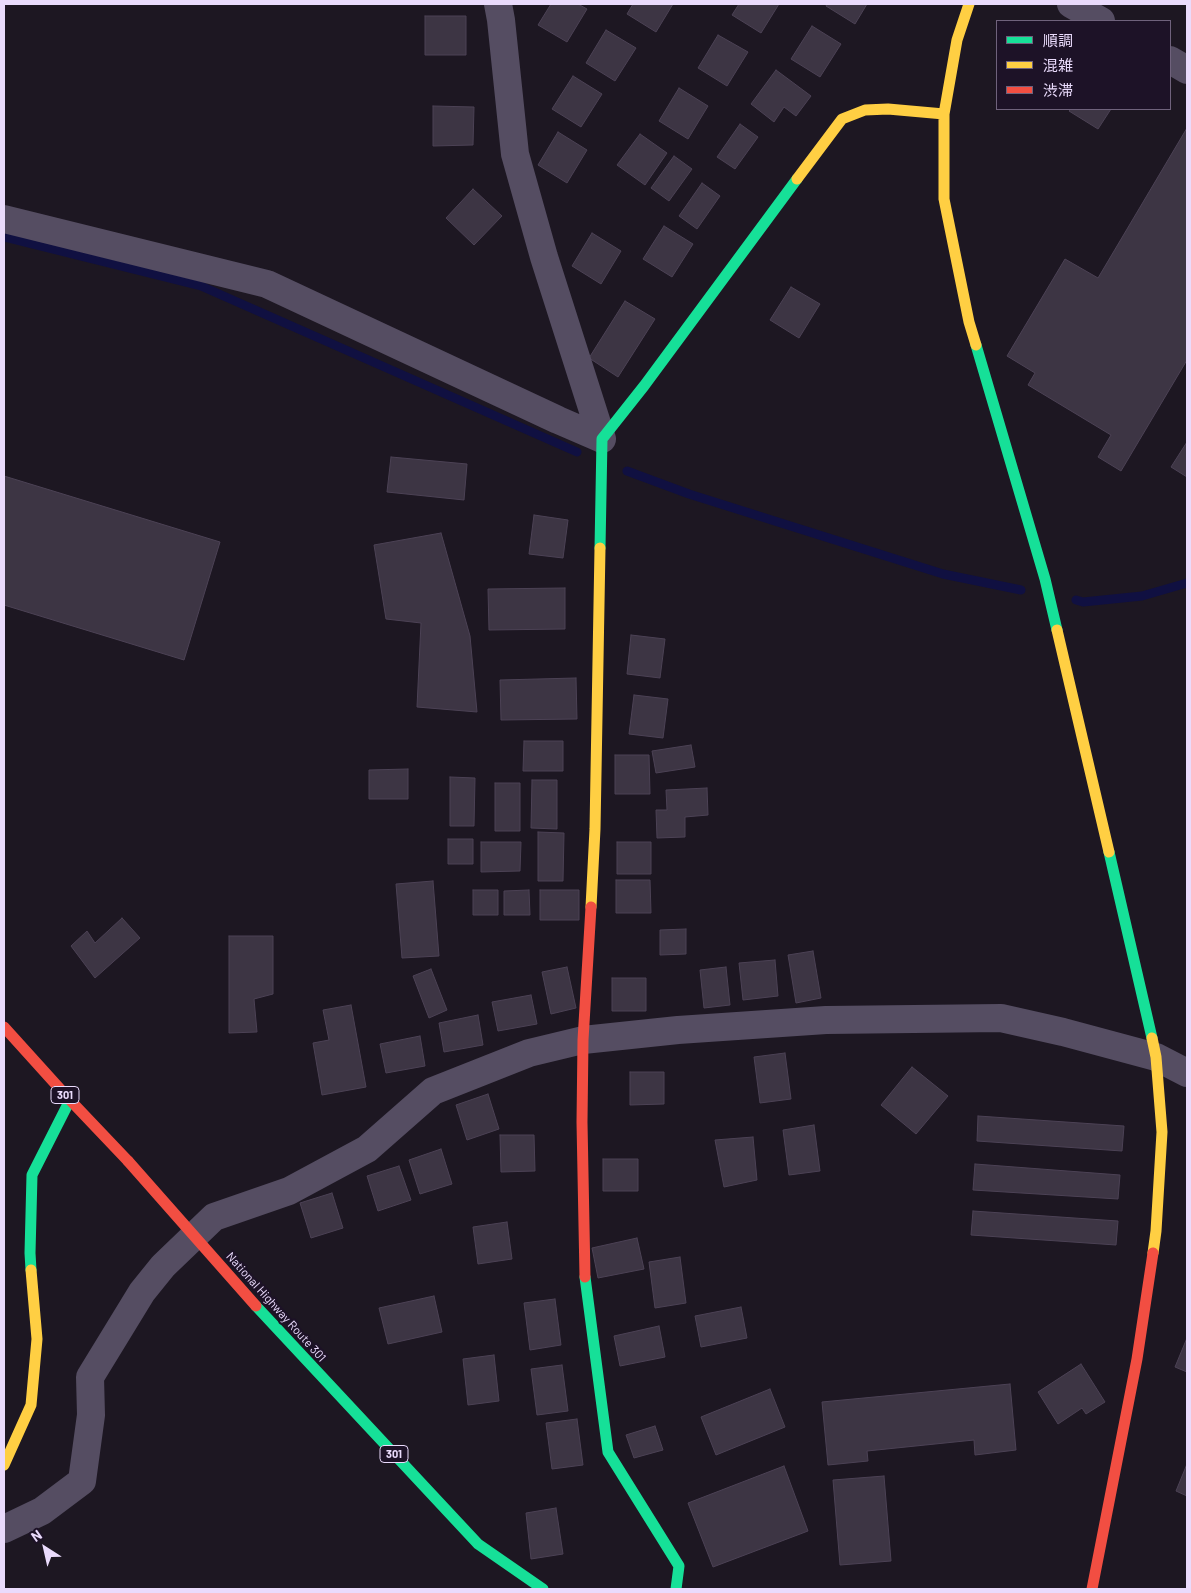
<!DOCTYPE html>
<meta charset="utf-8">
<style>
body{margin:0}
#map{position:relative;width:1191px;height:1593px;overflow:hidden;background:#1d1722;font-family:Barlow,"Noto Sans JP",sans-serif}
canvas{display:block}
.frame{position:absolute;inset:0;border:5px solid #eadbfc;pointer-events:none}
.legend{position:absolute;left:996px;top:20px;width:175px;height:90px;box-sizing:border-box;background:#1d1227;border:1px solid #6f627c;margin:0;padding:6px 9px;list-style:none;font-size:15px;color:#eadbfc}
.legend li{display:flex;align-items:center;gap:10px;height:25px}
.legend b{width:25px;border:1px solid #6f627c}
.north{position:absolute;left:20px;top:1523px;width:50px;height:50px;-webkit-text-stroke:4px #1d1227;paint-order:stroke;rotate:325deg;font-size:14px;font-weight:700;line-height:20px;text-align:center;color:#eadbfc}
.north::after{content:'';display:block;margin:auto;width:18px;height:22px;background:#eadbfc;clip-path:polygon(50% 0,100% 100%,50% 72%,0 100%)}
</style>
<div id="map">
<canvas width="1191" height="1593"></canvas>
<div class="frame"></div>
<ul class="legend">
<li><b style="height:6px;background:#16e098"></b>順調</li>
<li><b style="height:6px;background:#ffcf43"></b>混雑</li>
<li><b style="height:6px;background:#f24e42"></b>渋滞</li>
</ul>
<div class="north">N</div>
</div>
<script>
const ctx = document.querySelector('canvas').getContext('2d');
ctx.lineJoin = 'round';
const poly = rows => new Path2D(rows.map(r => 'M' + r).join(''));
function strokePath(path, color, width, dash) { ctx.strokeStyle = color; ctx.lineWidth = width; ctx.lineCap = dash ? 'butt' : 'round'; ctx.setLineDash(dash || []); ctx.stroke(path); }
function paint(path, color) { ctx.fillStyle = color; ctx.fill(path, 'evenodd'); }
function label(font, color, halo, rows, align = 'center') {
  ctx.font = font + ' Barlow,sans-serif'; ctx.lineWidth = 4.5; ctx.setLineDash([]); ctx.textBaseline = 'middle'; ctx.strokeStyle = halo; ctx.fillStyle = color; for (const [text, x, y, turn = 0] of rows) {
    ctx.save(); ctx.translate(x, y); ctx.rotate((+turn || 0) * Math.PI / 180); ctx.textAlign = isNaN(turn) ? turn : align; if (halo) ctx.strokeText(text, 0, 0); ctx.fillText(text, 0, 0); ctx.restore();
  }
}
const stream = poly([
 [4,237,201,286,577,452],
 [627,471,689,494,943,574,1021,590],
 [1076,600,1083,602,1142,596,1187,583]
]);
const building = poly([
 [551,4,578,4,587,9,567,42,538,25,551,4],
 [633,4,673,4,656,32,627,14,633,4],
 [739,4,779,4,761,33,732,15,739,4],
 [827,4,867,4,855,24,826,6,827,4],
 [425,16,466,16,466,55,425,55,425,16],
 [812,26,841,44,820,77,791,59,812,26],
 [606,30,636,48,615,81,586,63,606,30],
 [718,35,748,52,727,86,698,68,718,35],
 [776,70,811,96,796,116,784,107,774,122,751,104,776,70],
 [573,76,602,94,581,127,552,109,573,76],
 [679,88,708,106,688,139,659,121,679,88],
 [433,106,474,107,473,145,433,146,433,106],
 [1071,109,1111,109,1098,129,1069,111,1071,109],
 [740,124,758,137,735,169,717,157,740,124],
 [1187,128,1187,360,1121,471,1098,457,1111,435,1028,385,1035,373,1007,356,1065,259,1098,278,1187,128],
 [558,132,587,150,567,183,538,165,558,132],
 [640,134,667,153,645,185,617,165,640,134],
 [674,156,692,169,669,201,651,188,674,156],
 [702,183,720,196,697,229,679,216,702,183],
 [473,189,502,216,474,245,446,218,473,189],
 [664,226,693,244,672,277,643,259,664,226],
 [592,233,621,251,601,284,572,266,592,233],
 [791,287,820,304,799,338,770,320,791,287],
 [625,301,655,319,618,377,589,358,625,301],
 [1187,442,1187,477,1171,467,1187,442],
 [391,457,467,464,464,500,387,492,391,457],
 [4,476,220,542,184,660,4,605,4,476],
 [534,515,568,520,563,558,529,554,534,515],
 [441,533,470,636,477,712,417,707,421,623,386,619,374,545,441,533],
 [565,588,565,629,489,630,488,589,565,588],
 [631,635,665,639,660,678,627,674,631,635],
 [576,678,577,719,501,720,500,680,576,678],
 [634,695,668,699,663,738,629,734,634,695],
 [524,741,563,741,563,771,523,771,524,741],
 [691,745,695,767,656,773,652,751,691,745],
 [615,755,649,755,650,794,615,794,615,755],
 [408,769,408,799,369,799,369,770,408,769],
 [450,777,475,778,474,826,450,826,450,777],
 [532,780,557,780,557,829,531,828,532,780],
 [495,783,520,783,520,831,495,831,495,783],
 [707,788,708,815,685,817,685,837,657,838,656,810,667,810,666,790,707,788],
 [538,832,564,833,563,881,538,881,538,832],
 [448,839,473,839,473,864,448,864,448,839],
 [481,842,521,842,520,871,481,872,481,842],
 [617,842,651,842,651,874,617,874,617,842],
 [616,880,650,880,651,913,616,913,616,880],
 [433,881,439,956,402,958,396,884,433,881],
 [473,890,498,890,498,915,473,915,473,890],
 [529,890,530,915,504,915,504,891,529,890],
 [540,890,579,890,579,920,540,920,540,890],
 [122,918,140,938,95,978,71,946,87,931,95,943,122,918],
 [686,929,686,954,660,955,660,930,686,929],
 [229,936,273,936,273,994,254,999,257,1032,229,1033,229,936],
 [813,951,821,998,796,1003,788,955,813,951],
 [775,960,778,996,743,1000,739,963,775,960],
 [567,967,576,1008,551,1014,542,972,567,967],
 [726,967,730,1005,704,1008,700,970,726,967],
 [431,969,447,1010,429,1018,413,976,431,969],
 [612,978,646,978,646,1011,612,1011,612,978],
 [531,995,537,1024,498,1031,492,1002,531,995],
 [351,1005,366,1087,322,1095,313,1043,329,1040,323,1010,351,1005],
 [478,1015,483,1045,444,1052,439,1023,478,1015],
 [420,1036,425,1066,386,1073,380,1044,420,1036],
 [785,1053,791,1099,760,1103,754,1057,785,1053],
 [912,1067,948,1096,916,1134,881,1105,912,1067],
 [630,1072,664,1072,664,1104,630,1105,630,1072],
 [488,1094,499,1129,467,1140,456,1105,488,1094],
 [978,1116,1124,1126,1122,1151,977,1141,978,1116],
 [814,1125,820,1171,789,1175,783,1130,814,1125],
 [500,1135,534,1135,535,1171,501,1172,500,1135],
 [753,1137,757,1180,724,1187,715,1140,753,1137],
 [441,1149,452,1184,420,1194,409,1160,441,1149],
 [603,1159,638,1159,638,1191,603,1191,603,1159],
 [975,1164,1120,1175,1118,1199,973,1190,975,1164],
 [399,1166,411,1200,378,1211,367,1176,399,1166],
 [332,1193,343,1228,311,1238,300,1203,332,1193],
 [973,1211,1118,1221,1116,1245,971,1235,973,1211],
 [507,1222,512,1259,478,1264,473,1227,507,1222],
 [637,1238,644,1269,598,1278,592,1248,637,1238],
 [680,1257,686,1303,655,1308,649,1262,680,1257],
 [434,1296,442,1332,388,1344,379,1308,434,1296],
 [555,1299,561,1345,530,1350,524,1303,555,1299],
 [741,1307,747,1338,701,1347,695,1316,741,1307],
 [659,1326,665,1357,620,1366,614,1336,659,1326],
 [1187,1338,1187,1372,1175,1367,1187,1338],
 [494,1355,499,1401,468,1405,463,1359,494,1355],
 [1081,1364,1105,1402,1086,1414,1082,1408,1058,1424,1038,1392,1081,1364],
 [562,1365,568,1411,537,1415,531,1369,562,1365],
 [1010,1384,1016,1450,975,1455,974,1440,867,1451,868,1461,828,1465,822,1402,1010,1384],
 [770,1389,785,1427,716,1455,701,1417,770,1389],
 [577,1419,583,1465,552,1469,546,1423,577,1419],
 [655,1426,663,1450,634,1458,626,1435,655,1426],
 [1187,1464,1187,1496,1176,1491,1187,1464],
 [784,1466,808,1531,713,1567,688,1503,784,1466],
 [884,1476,891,1561,840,1565,833,1480,884,1476],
 [556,1508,563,1554,531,1559,526,1513,556,1508]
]);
const street = poly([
 [498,4,501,20,515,154,544,257,602,439],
 [1071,4,1101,21],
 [1170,60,1187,70],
 [4,219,267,284,558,420,602,439],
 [4,1529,42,1511,82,1481,91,1415,90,1377,142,1292,163,1266,214,1217,289,1191,367,1149,433,1091,529,1053,583,1040,678,1030,826,1020,1001,1018,1063,1032,1156,1057,1187,1073]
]);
const fast = poly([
 [976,345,1045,579,1057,630],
 [600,548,602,439,644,386,797,179],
 [1109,852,1152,1038],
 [31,1270,30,1253,32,1175,70,1100],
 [585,1277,608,1452,679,1566,676,1589],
 [256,1306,478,1544,543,1589]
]);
const slow = poly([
 [969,4,957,40,944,114,944,199,969,322,976,345],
 [797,179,842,119,865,110,888,109,944,114],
 [1057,630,1109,852],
 [591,907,595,829,600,548],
 [1152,1038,1156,1057,1162,1132,1156,1231,1153,1253],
 [4,1465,31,1405,37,1339,31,1270]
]);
const jam = poly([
 [4,1027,70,1100,128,1161],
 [585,1277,582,1122,583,1040,591,907],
 [1092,1589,1137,1359,1153,1253]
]);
const jamBridge = poly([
 [128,1161,256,1306]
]);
const shields = [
 [65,1095,28],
 [394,1454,28]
];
const shieldNames = [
 ["301",65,1095],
 ["301",394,1454]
];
const streetNames = [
 ["National Highway Route 301",276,1307,48]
];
strokePath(stream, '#101041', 9);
paint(building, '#3d3544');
strokePath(building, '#4c4255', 1);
strokePath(street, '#554d62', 28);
strokePath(fast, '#16e098', 11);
strokePath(slow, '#ffcf43', 11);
strokePath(jam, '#f24e42', 11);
strokePath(jamBridge, '#f24e42', 11);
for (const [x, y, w] of shields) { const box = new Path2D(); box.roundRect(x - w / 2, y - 8.5, w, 17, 4); ctx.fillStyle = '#1d1227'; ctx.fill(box); strokePath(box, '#eadbfc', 1); }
label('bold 11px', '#eadbfc', null, shieldNames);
label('12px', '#eadbfc', '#1d1227', streetNames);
</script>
